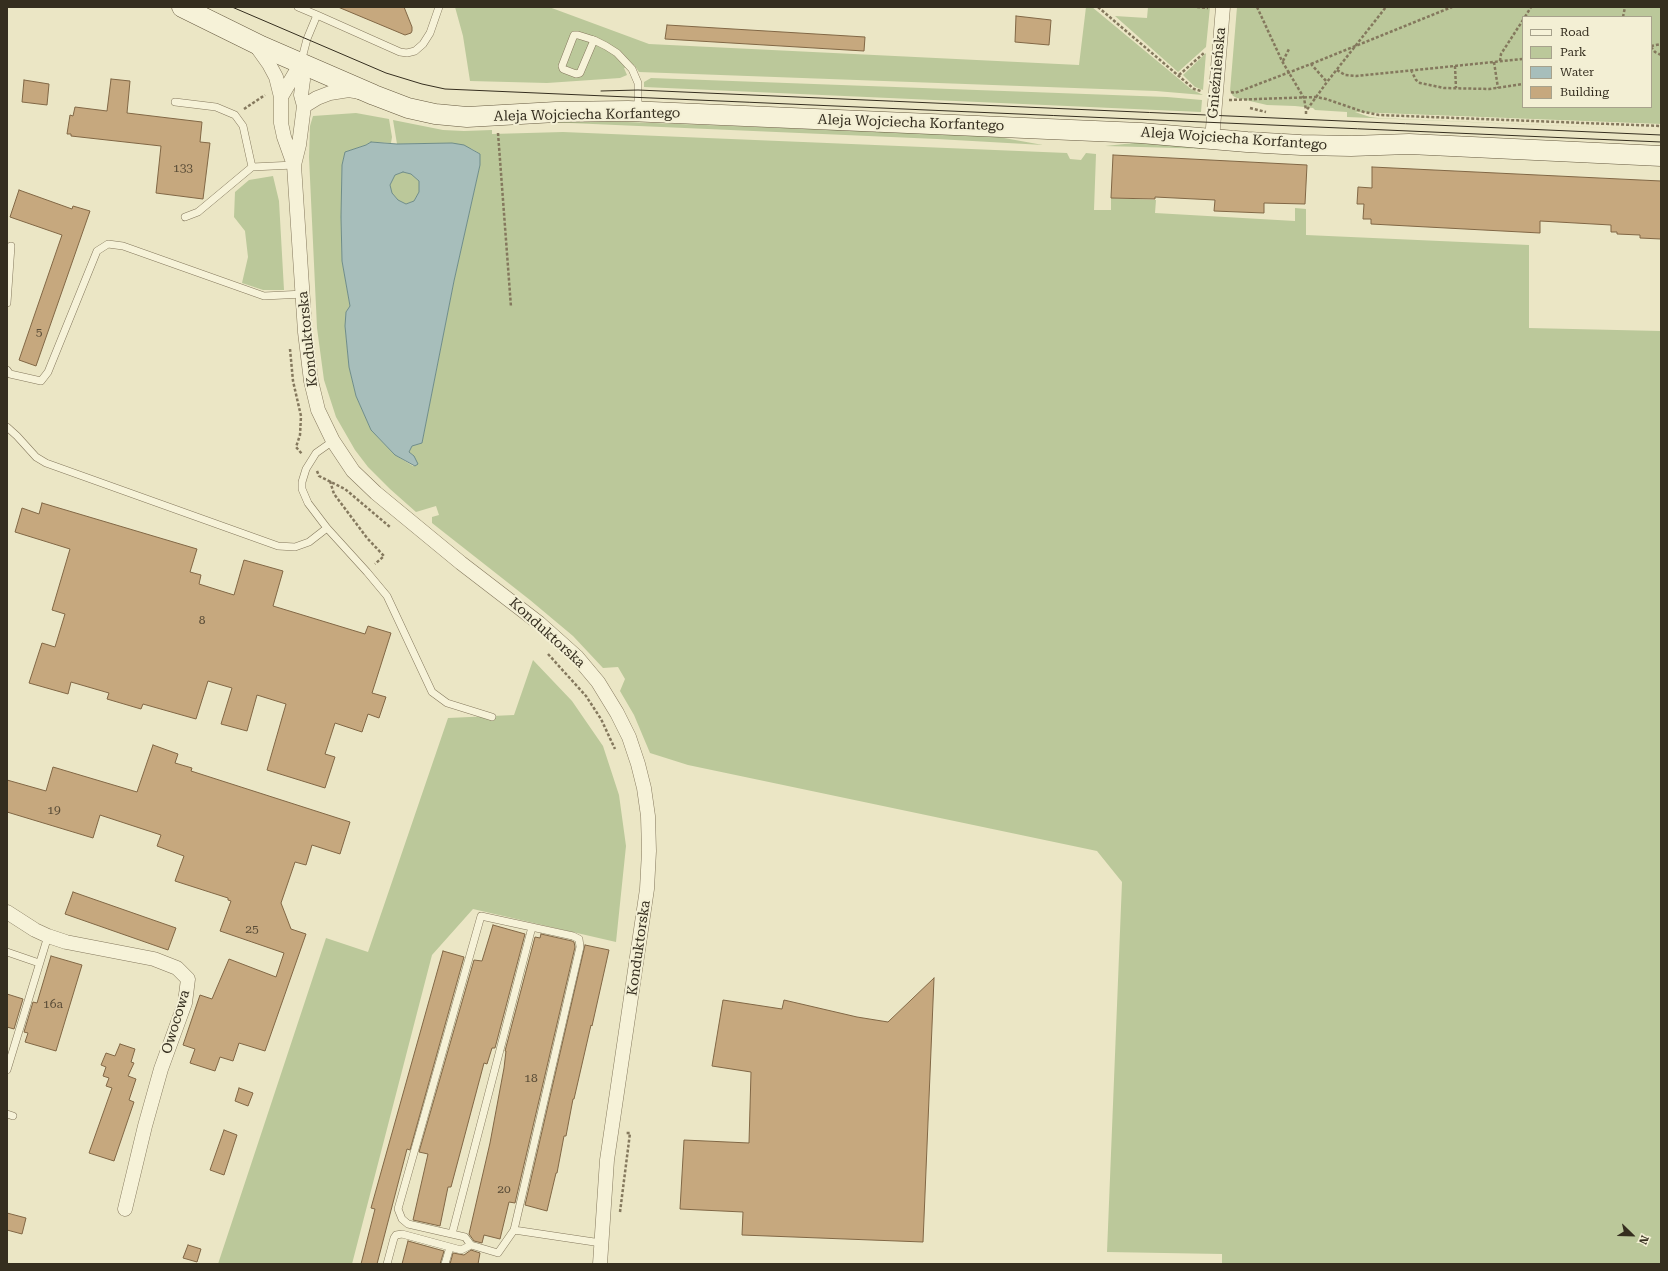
<!DOCTYPE html>
<meta charset="utf-8">
<style>
body{margin:0}
#map{position:relative;width:1668px;height:1271px;overflow:hidden;background:#ebe6c5;font-family:"Roboto Serif",serif}
canvas{display:block}
.frame{position:absolute;inset:0;border:8px solid #352e1f;pointer-events:none}
.legend{position:absolute;left:1522px;top:16px;width:130px;height:92px;box-sizing:border-box;background:#f3efd4;border:1px solid #a7a28c;margin:0;padding:5px 7px;list-style:none;font-size:12px;color:#352e1f}
.legend li{display:flex;align-items:center;gap:8px;height:20px}
.legend b{width:20px;border:1px solid #a7a28c}
.north{position:absolute;left:1612px;top:1215px;width:40px;height:40px;-webkit-text-stroke:3px #f3efd4;paint-order:stroke;rotate:113deg;font-size:11px;font-weight:700;line-height:16px;text-align:center;color:#352e1f}
.north::after{content:'';display:block;margin:auto;width:14px;height:18px;background:#352e1f;clip-path:polygon(50% 0,100% 100%,50% 72%,0 100%)}
</style>
<div id="map">
<canvas width="1668" height="1271"></canvas>
<div class="frame"></div>
<ul class="legend">
<li><b style="height:5px;background:#f6f2d8"></b>Road</li>
<li><b style="height:11px;background:#bbc89a"></b>Park</li>
<li><b style="height:11px;background:#a7bebb"></b>Water</li>
<li><b style="height:11px;background:#c6a87e"></b>Building</li>
</ul>
<div class="north">N</div>
</div>
<script>
const ctx = document.querySelector('canvas').getContext('2d');
ctx.lineJoin = 'round';
function paint(path, color) { ctx.fillStyle = color; ctx.fill(path, 'evenodd'); }
const poly = rows => new Path2D(rows.map(r => 'M' + r).join(''));
function strokePath(path, color, width, dash) { ctx.strokeStyle = color; ctx.lineWidth = width; ctx.lineCap = dash ? 'butt' : 'round'; ctx.setLineDash(dash || []); ctx.stroke(path); }
function label(font, color, halo, rows, align = 'center') {
  ctx.font = font + ' "Roboto Serif",serif'; ctx.lineWidth = 4; ctx.setLineDash([]); ctx.textBaseline = 'middle'; ctx.strokeStyle = halo; ctx.fillStyle = color; for (const [text, x, y, turn = 0] of rows) {
    ctx.save(); ctx.translate(x, y); ctx.rotate((+turn || 0) * Math.PI / 180); ctx.textAlign = isNaN(turn) ? turn : align; if (halo) ctx.strokeText(text, 0, 0); ctx.fillText(text, 0, 0); ctx.restore();
  }
}
const green = poly([
 [455,7,549,7,649,44,1079,65,1086,7,1092,7,1191,89,1203,95,1156,91,639,72,634,65,624,68,627,75,620,78,547,83,470,81,463,36],
 [1148,7,1210,7,1206,47,1178,72,1115,16,1147,18],
 [1237,7,1661,7,1661,124,1355,112,1370,117,1378,118,1661,130,1347,117,1347,112,1315,110,1313,108,1295,106,1267,105,1237,98,1233,96,1230,91],
 [1523,17,1651,17,1651,107,1523,107],
 [1206,53,1203,90,1195,87,1183,75],
 [651,78,1167,97,1202,100,1201,112,644,87,644,82],
 [356,113,389,119,392,137,391,143,371,142,366,145,345,152,342,165,341,217,342,261,350,306,346,312,345,326,349,367,356,396,371,430,395,455,413,466,415,466,414,456,409,452,412,446,422,443,454,281,480,165,480,154,472,149,452,143,397,144,393,120,443,130,464,131,492,130,492,134,563,132,1067,153,1070,159,1081,160,1086,153,1096,154,1094,210,1111,210,1111,198,1156,200,1155,213,1295,221,1295,208,1306,209,1306,235,1529,245,1529,328,1661,331,1661,1264,1222,1264,1222,1254,1107,1252,1122,882,1097,851,688,765,650,753,634,715,620,691,625,679,618,667,603,668,573,636,530,600,432,523,432,517,439,515,436,506,416,512,390,489,368,467,355,450,336,417,324,380,317,328,309,157,310,126,313,116],
 [601,121,993,136,1043,145,937,139,547,122],
 [1144,142,1212,148,1212,149,1105,146],
 [403,172,411,174,419,181,419,192,414,201,406,204,398,200,392,193,390,185,395,175],
 [273,176,279,201,284,290,263,290,242,283,248,257,245,231,234,217,235,192,249,180],
 [533,660,572,701,603,746,619,795,626,846,616,942,473,909,432,955,352,1264,218,1264,326,938,368,952,448,718,514,715]
]);
const water = poly([
 [371,142,397,144,452,143,464,145,480,154,480,165,454,281,422,443,412,446,409,452,414,456,418,464,415,466,395,455,371,430,356,396,349,367,345,326,346,312,350,306,342,261,341,217,342,165,345,152,366,145,371,142],
 [403,172,411,174,419,181,419,192,414,201,406,204,398,200,392,193,390,185,395,175,403,172]
]);
const building = poly([
 [338,7,404,7,412,27,412,31,411,33,405,35,338,7],
 [1016,16,1051,20,1049,45,1015,42,1016,16],
 [667,25,865,37,864,51,665,39,667,25],
 [111,79,130,81,127,113,202,122,200,142,210,143,203,199,156,193,161,146,71,136,71,134,67,134,70,115,73,116,75,107,107,111,111,79],
 [24,80,49,84,47,105,22,102,24,80],
 [1113,155,1307,165,1305,204,1264,203,1264,213,1214,211,1215,200,1155,197,1155,199,1111,198,1113,155],
 [1372,167,1661,181,1661,239,1640,238,1640,235,1617,234,1617,232,1611,232,1611,225,1540,221,1540,233,1371,224,1371,219,1363,219,1364,204,1357,204,1358,187,1372,188,1372,167],
 [19,190,72,209,73,206,90,211,36,366,19,360,62,235,10,217,19,190],
 [42,503,197,549,190,572,201,575,199,584,234,595,244,560,283,571,273,606,365,634,368,626,391,633,372,693,386,697,379,718,368,714,362,732,335,723,325,754,335,757,325,788,267,770,286,704,257,695,247,731,221,724,232,688,208,681,196,719,143,704,141,709,107,699,109,693,71,682,68,694,29,683,42,643,55,647,65,614,52,610,70,549,15,532,22,508,39,514,42,503],
 [153,745,178,754,175,763,192,768,191,771,350,822,340,854,312,845,306,865,295,862,281,903,291,929,306,934,265,1051,239,1043,233,1061,220,1057,215,1071,190,1063,195,1049,183,1045,200,995,212,999,229,959,276,977,284,953,220,931,231,901,228,900,228,898,175,881,184,856,157,846,161,835,100,815,93,838,7,812,7,780,46,791,53,767,137,792,153,745],
 [73,892,176,928,168,950,65,914,73,892],
 [493,925,525,934,495,1048,492,1048,487,1064,484,1063,451,1187,448,1187,440,1226,413,1220,428,1154,419,1152,474,960,482,961,493,925],
 [541,934,572,941,574,942,575,947,515,1203,509,1202,500,1239,484,1235,482,1243,474,1241,469,1234,490,1143,504,1068,506,1051,505,1051,535,937,540,938,541,934],
 [585,945,609,950,592,1026,591,1025,574,1099,573,1099,566,1136,564,1136,557,1173,556,1173,547,1211,525,1205,585,945],
 [443,951,464,957,410,1150,407,1149,377,1264,361,1264,375,1209,371,1208,443,951],
 [51,956,82,965,56,1051,25,1042,28,1033,24,1032,33,1002,37,1003,51,956],
 [934,978,923,1242,742,1235,743,1212,680,1209,684,1140,749,1143,751,1072,712,1066,723,1000,782,1009,784,1000,857,1017,888,1022,934,978],
 [7,994,23,999,14,1029,7,1027,7,994],
 [120,1044,135,1049,131,1062,134,1063,128,1076,136,1079,129,1100,134,1102,114,1161,89,1153,112,1088,106,1086,109,1078,103,1076,106,1067,101,1065,106,1053,115,1056,120,1044],
 [239,1088,253,1093,248,1106,235,1101,239,1088],
 [224,1130,237,1135,224,1175,210,1170,224,1130],
 [7,1213,26,1218,22,1234,7,1230,7,1213],
 [408,1241,444,1251,440,1264,402,1264,408,1241],
 [188,1245,201,1249,197,1262,183,1258,188,1245],
 [471,1250,480,1253,478,1264,450,1264,453,1253,464,1255,471,1250]
]);
const path = poly([
 [1098,7,1194,89,1201,91],
 [1197,7,1208,8],
 [1257,7,1282,61,1304,98,1306,110],
 [1525,17,1531,7],
 [1623,17,1625,7],
 [1651,46,1661,44],
 [1651,47,1655,52,1661,55],
 [1283,61,1289,49],
 [1500,61,1501,54,1523,20],
 [1494,62,1498,88],
 [1311,64,1452,7],
 [1455,66,1456,88],
 [1337,70,1345,75,1356,76,1523,59],
 [1411,70,1416,80,1420,83,1444,88,1489,89,1523,84],
 [1179,75,1204,53],
 [1231,92,1235,93,1311,64,1327,82],
 [1229,100,1316,97,1326,99,1364,112,1379,115,1661,126],
 [1250,108,1266,112],
 [244,109,265,95],
 [1306,114,1306,111,1327,82,1386,7],
 [498,133,511,307],
 [290,349,293,381,301,416,300,435,296,447,302,454],
 [317,471,319,476,345,489,390,527],
 [330,481,334,494,367,538,384,556,375,564],
 [548,654,586,696,601,719,615,749],
 [620,1212,630,1133,626,1133]
]);
const service = poly([
 [298,7,317,15,307,39,301,62],
 [317,15,400,52,407,53,415,51,423,44,430,33,439,7],
 [594,40,580,73,576,74,563,69,562,66,574,35,578,35,594,40,606,46,617,53,632,69,638,83,638,110],
 [175,102,216,107,235,115,243,126,252,167],
 [185,217,198,212,252,167,294,165],
 [7,303,11,246],
 [7,370,10,374,41,381,48,372,97,251,108,244,123,246,264,296,304,294],
 [7,427,17,436,36,457,46,463,278,546,295,547,309,542,327,528],
 [333,441,316,453,306,469,302,482,302,489,308,503,327,528,367,572,387,596,432,692,447,703,492,717],
 [7,952,39,963],
 [7,1070,48,936],
 [7,1114,13,1116],
 [514,1230,498,1253,471,1245,465,1237,408,1224,402,1219,398,1209,481,916,573,936,579,939,580,947,514,1230,601,1243],
 [452,1234,532,927],
 [387,1264,394,1238,396,1235,402,1234,461,1250,471,1245],
 [445,1264,450,1247]
]);
const minor = poly([
 [254,43,269,64,276,77,281,97,281,123,284,137,294,165,305,332,311,381,318,410,333,441,353,471,376,493,461,563,539,623,577,657,598,682,617,713,629,737,638,764,644,788,648,816,649,851,647,889,607,1160,600,1264],
 [281,97,301,63],
 [304,106,317,98,330,93,349,90,360,92],
 [1212,140,1223,7],
 [294,165,299,145,304,106,301,95,303,80,301,63],
 [7,912,35,930,48,936,66,942,154,959,177,968,188,979,185,1003,161,1069,145,1126,125,1209]
]);
const secondary = poly([
 [182,7,261,46,374,95,408,108,435,114,467,117,556,112,628,111,1141,133,1247,142,1301,145,1351,146,1409,144,1661,156]
]);
const tram = poly([
 [232,7,386,73,422,84,445,89,1661,142],
 [601,91,638,90,1661,135]
]);
const numberNames = [
 ["133",183,168],
 ["5",39,332],
 ["8",202,620],
 ["19",54,810],
 ["25",252,929],
 ["16a",53,1004],
 ["18",531,1078],
 ["20",504,1189]
];
const streetNames = [
 ["Gnieźnieńska",1217,73,-85],
 ["Aleja Wojciecha Korfantego",587,115,-1],
 ["Aleja Wojciecha Korfantego",911,123,2],
 ["Aleja Wojciecha Korfantego",1234,139,4],
 ["Konduktorska",308,339,-96],
 ["Konduktorska",547,633,42],
 ["Konduktorska",639,948,-82],
 ["Owocowa",176,1022,-73]
];
paint(green, '#bbc89a');
paint(water, '#a7bebb');
strokePath(water, '#6e8c89', 1);
paint(building, '#c6a87e');
strokePath(building, '#816745', 1);
strokePath(service, '#84785d', 8);
strokePath(minor, '#84785d', 15);
strokePath(secondary, '#665a40', 21);
strokePath(path, '#84785d', 2.5, [3, 2]);
strokePath(service, '#f6f2d8', 7);
strokePath(minor, '#f6f2d8', 14);
strokePath(secondary, '#f6f2d8', 20);
strokePath(tram, '#352e1f', 1);
label('12px', '#594c37', null, numberNames);
label('14px', '#352e1f', '#f3efd4', streetNames);
</script>
